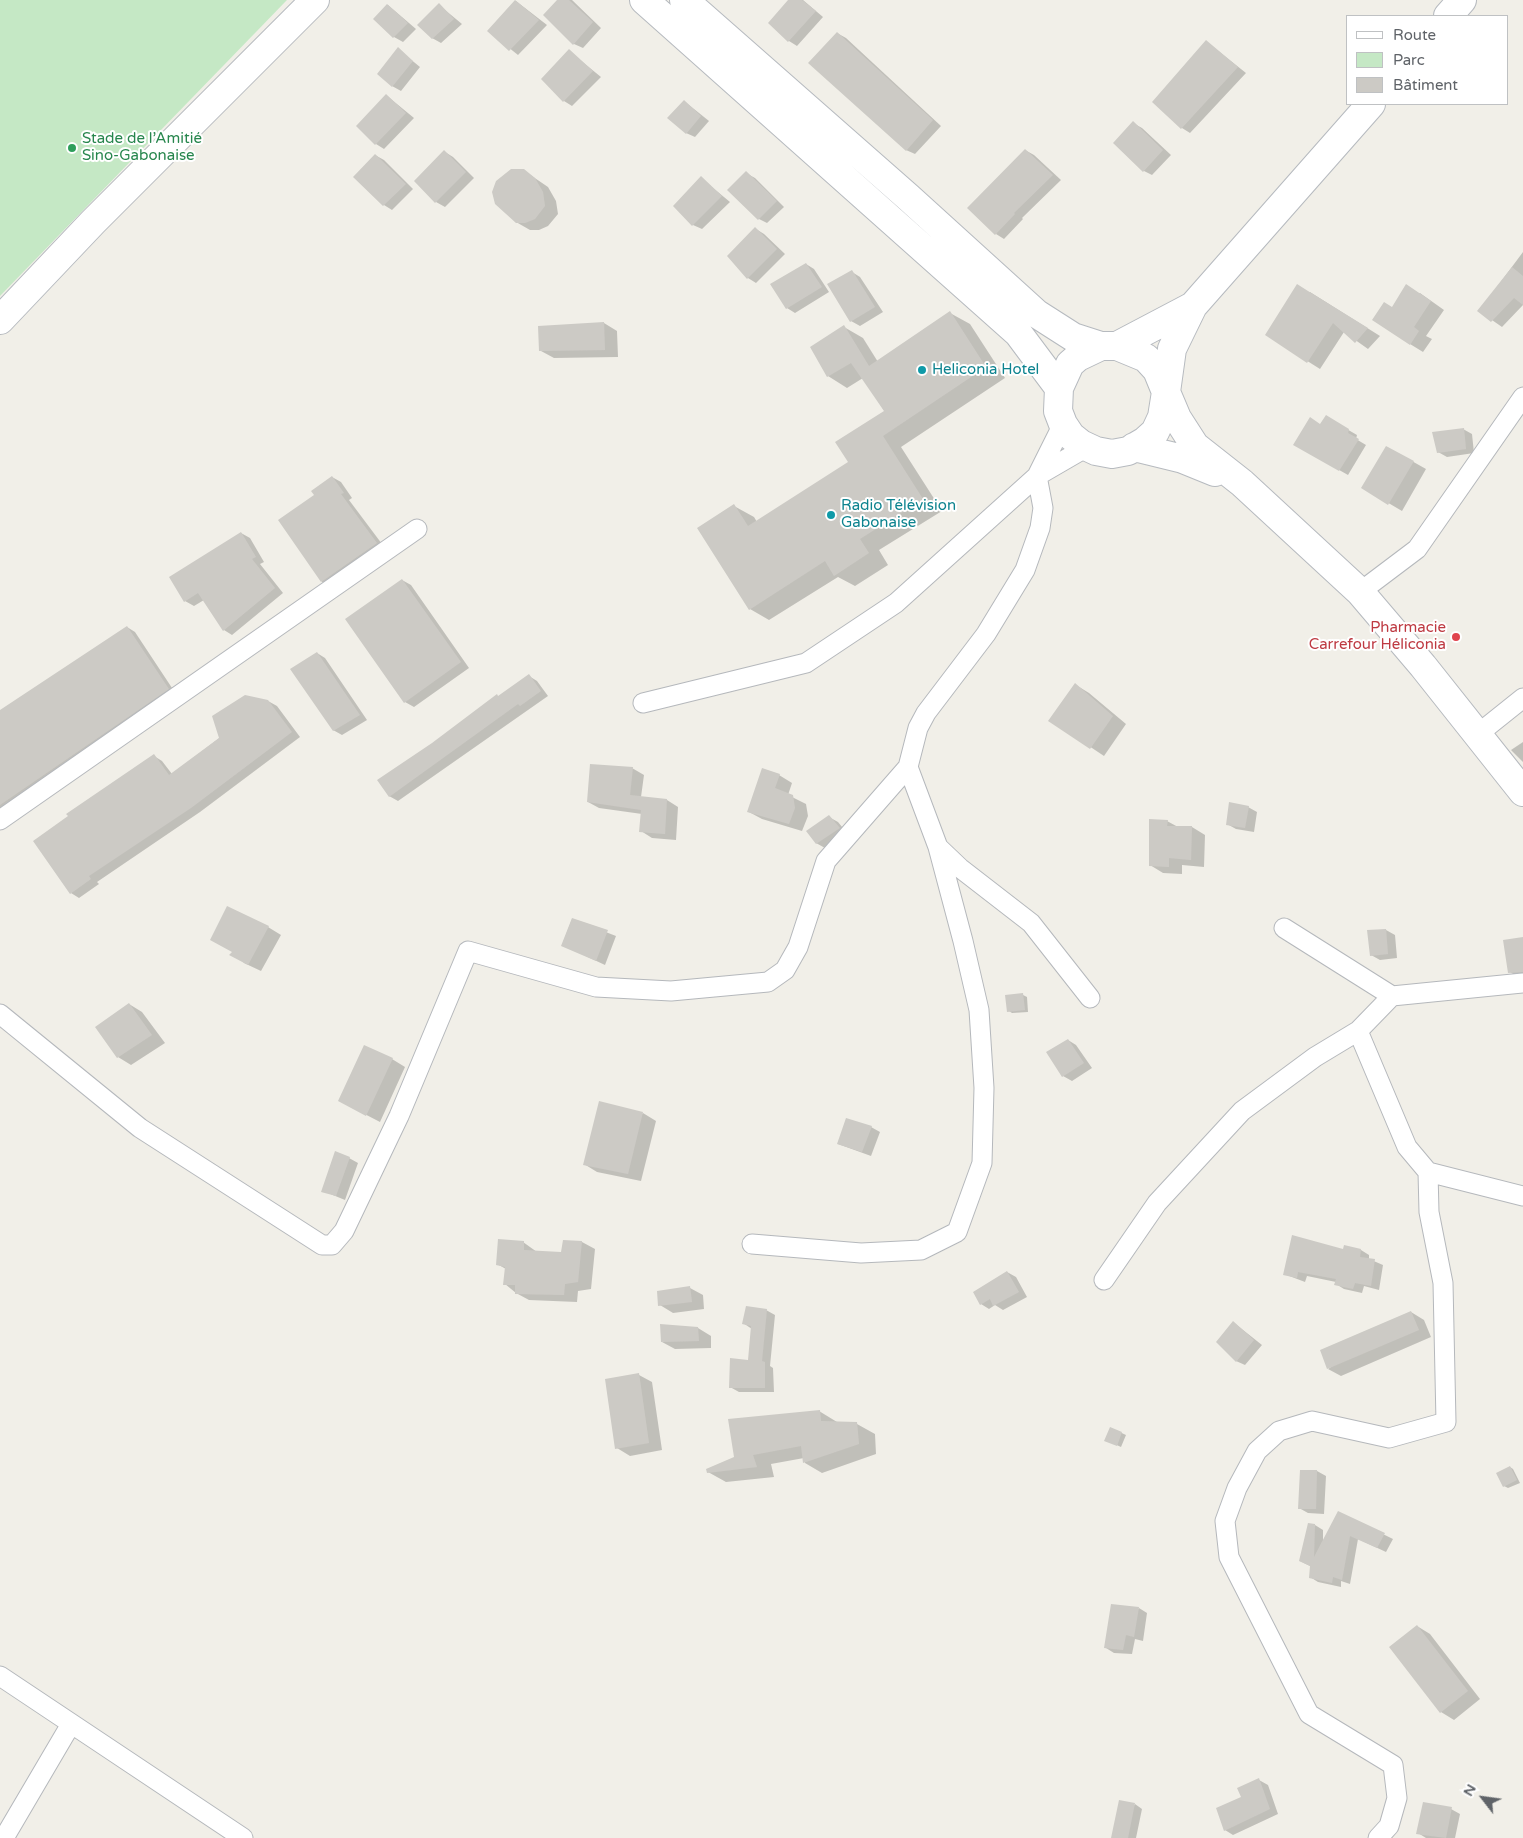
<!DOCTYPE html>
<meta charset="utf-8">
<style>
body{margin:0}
#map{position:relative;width:1523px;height:1838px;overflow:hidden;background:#f1efe8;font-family:"Varela Round",sans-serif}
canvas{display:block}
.legend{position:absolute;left:1346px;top:15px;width:162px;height:90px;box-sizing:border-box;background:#fff;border:1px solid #bfc1c3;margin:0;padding:6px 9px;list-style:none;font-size:15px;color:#5f6368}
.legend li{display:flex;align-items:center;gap:10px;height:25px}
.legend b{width:25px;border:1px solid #bfc1c3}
.north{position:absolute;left:1458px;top:1773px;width:50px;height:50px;-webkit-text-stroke:4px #fff;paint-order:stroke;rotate:300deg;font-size:14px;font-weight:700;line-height:20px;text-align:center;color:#5f6368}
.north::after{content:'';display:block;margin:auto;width:18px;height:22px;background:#5f6368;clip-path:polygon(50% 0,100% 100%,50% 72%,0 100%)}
</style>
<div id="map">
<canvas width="1523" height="1838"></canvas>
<ul class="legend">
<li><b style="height:6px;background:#fff"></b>Route</li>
<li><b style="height:14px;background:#c5e8c5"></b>Parc</li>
<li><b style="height:14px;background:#cccac5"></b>Bâtiment</li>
</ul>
<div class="north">N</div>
</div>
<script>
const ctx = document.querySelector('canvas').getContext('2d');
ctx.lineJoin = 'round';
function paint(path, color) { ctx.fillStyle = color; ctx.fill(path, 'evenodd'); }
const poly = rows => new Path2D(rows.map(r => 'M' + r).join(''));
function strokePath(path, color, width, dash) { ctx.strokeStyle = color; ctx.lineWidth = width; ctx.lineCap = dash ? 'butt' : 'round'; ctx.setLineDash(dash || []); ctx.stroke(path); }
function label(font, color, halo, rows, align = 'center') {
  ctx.font = font + ' "Varela Round",sans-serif'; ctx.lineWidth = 4; ctx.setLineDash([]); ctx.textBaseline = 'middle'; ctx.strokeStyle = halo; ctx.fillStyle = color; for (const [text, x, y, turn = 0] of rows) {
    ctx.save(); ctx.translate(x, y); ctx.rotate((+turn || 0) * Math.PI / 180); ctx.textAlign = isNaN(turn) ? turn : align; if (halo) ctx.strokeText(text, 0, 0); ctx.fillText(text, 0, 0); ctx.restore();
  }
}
const green = poly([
 [0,0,287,0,0,296]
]);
const shadow = poly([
 [559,0,572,0,601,28,583,48,574,44],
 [790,0,803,0,823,17,797,46,789,41],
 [516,1,547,25,518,55,488,31],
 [388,5,416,29,403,42,394,37,375,19],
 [439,5,462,24,441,43,432,38],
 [837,33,846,38,941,126,915,154,906,150],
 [1207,42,1246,73,1190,133,1182,128,1154,102],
 [398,49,420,67,401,91,392,86],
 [569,51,601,77,572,106,564,101],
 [386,95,414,118,384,149,376,144],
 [684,101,709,121,695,137,686,133],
 [1133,123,1142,128,1171,155,1152,175,1144,171],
 [1025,150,1034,155,1061,180,1022,218,1023,219,1004,239,996,234],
 [445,152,453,157,474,178,445,207,436,202],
 [375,155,384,160,413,189,392,210,384,205],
 [523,170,548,187,556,201,558,214,548,226,539,230,530,230,516,222,496,203],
 [746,173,755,178,784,207,767,223,759,219],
 [701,178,730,202,702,229,693,225],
 [756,229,764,234,785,254,756,283,748,278,729,256],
 [1523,252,1523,305,1502,327,1479,311],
 [806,264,814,269,829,292,795,313,787,308],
 [852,272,860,277,883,312,860,326,851,321],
 [1310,292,1380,336,1368,349,1344,332,1320,369,1266,335],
 [1420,293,1444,310,1426,336,1432,339,1423,352,1410,344,1392,308],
 [950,313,970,324,1005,378,901,447,942,511,879,550,888,565,855,586,838,577,769,620,750,609,734,506,754,517,757,522,850,462,885,412,863,378,847,388,828,376,844,327,863,338,878,362],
 [604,323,617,331,618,357,554,358,541,351],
 [1326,417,1357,435,1356,439,1366,445,1348,475,1295,445,1321,425],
 [1463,429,1472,434,1474,453,1447,457,1438,452],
 [1387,447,1426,469,1402,511,1363,488],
 [332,477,341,482,352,498,349,500,385,548,330,586,322,582,316,495],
 [241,533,250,538,264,562,260,564,283,593,232,635,224,630,204,600,194,606,185,601,171,578],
 [402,580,411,585,469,668,414,707,405,702,347,620],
 [127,627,135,632,176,694,0,815,0,711],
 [317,653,325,658,367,720,342,735,333,730],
 [529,676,537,681,548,696,398,801,389,796,499,697],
 [1076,685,1089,693,1126,724,1104,756,1050,720],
 [268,701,277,706,300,737,200,812,97,882,99,884,79,898,71,893,154,756,162,761,172,774],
 [1523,742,1523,762,1511,750],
 [632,768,644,775,641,797,667,800,678,807,676,840,652,838,641,831,642,814,599,808,588,802],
 [779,775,792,783,788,795,806,804,808,816,802,831,762,819,749,812],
 [1248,807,1257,812,1254,832,1236,829,1227,824],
 [829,817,838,822,847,833,825,848,816,843],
 [1167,821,1178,827,1192,827,1205,835,1204,867,1182,865,1182,874,1163,873,1150,865],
 [572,919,616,936,605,965,562,945],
 [268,927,281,935,261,971,244,963,233,951],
 [1386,930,1395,935,1397,958,1380,960,1371,955],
 [1523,938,1523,977,1518,977,1510,972],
 [1023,995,1027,997,1028,1012,1012,1013,1009,1011],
 [129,1004,142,1012,165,1043,131,1065,118,1057,97,1027],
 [1068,1040,1076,1045,1092,1068,1072,1081,1063,1076],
 [392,1059,405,1067,380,1122,353,1108],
 [643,1113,656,1121,641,1181,597,1172,584,1164],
 [871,1127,880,1132,871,1156,838,1144],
 [349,1158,358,1163,345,1200,323,1191],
 [523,1242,537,1252,562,1253,564,1242,582,1242,595,1249,591,1289,578,1291,577,1302,529,1300,516,1293,505,1284,506,1269,497,1264],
 [1344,1250,1361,1250,1369,1255,1369,1259,1383,1265,1379,1290,1364,1286,1362,1293,1344,1289,1336,1284,1336,1282,1307,1276,1305,1282,1284,1274],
 [1007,1272,1016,1277,1027,1297,1003,1310,995,1305,989,1309,981,1304],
 [690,1288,703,1295,704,1309,673,1313,660,1305],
 [766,1310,775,1315,770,1366,773,1368,774,1392,739,1392,730,1387,749,1361,752,1329,743,1323],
 [1411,1312,1424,1320,1431,1337,1341,1376,1328,1369],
 [1233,1322,1262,1345,1245,1365,1236,1361],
 [698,1328,711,1336,711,1348,675,1349,662,1342],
 [639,1375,652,1382,662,1450,630,1456,617,1448],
 [819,1411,837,1422,857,1424,875,1434,876,1454,822,1473,805,1463,804,1458,771,1464,774,1477,726,1482,708,1472],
 [1111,1428,1126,1435,1121,1447,1110,1442],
 [1510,1467,1513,1469,1520,1483,1508,1488,1504,1486],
 [1301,1471,1317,1471,1326,1476,1324,1514,1308,1513,1299,1508],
 [1342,1514,1393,1539,1386,1552,1358,1539,1350,1584,1341,1581,1341,1587,1318,1582,1310,1577,1312,1567,1300,1561,1315,1525,1323,1530,1323,1542],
 [1139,1608,1147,1613,1143,1641,1135,1639,1132,1654,1114,1653,1106,1648],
 [1417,1626,1430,1634,1480,1699,1454,1720,1441,1712,1390,1647],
 [1259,1780,1268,1785,1278,1814,1233,1835,1225,1830,1242,1798],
 [1135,1804,1142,1809,1136,1838,1113,1838],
 [1451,1809,1460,1814,1455,1838,1426,1838,1418,1833]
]);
const building = poly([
 [515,0,539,20,509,51,487,31],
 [557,0,569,0,593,22,573,45,543,15],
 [788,0,802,0,816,11,788,42,768,23],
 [439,3,454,19,432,39,417,25],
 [387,4,408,23,393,38,373,19],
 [837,32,933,120,906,151,808,63],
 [1206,40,1238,67,1181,129,1152,102],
 [398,47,413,61,392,87,377,74],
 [569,49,593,71,563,102,541,79],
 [386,94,406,113,375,145,356,126],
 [684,100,701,116,686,134,667,118],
 [1133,121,1163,150,1143,172,1113,143],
 [1025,149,1053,175,1014,213,1015,214,995,235,967,208],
 [444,150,466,172,435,203,414,181],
 [375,154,406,184,383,206,353,177],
 [511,169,524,169,535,178,543,192,545,206,535,219,525,223,516,223,495,204,492,192,496,181],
 [746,171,777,201,758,220,727,190],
 [701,176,722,196,692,226,673,206],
 [755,227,777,249,747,279,727,256],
 [806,263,822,287,786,309,770,284],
 [1512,267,1523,276,1523,305,1514,298,1491,322,1477,311],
 [852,270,875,307,850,322,827,284],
 [1297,284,1308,291,1368,328,1355,343,1333,323,1307,363,1265,335],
 [1406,284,1431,301,1414,327,1419,331,1410,345,1372,320,1384,302,1392,307],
 [950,311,986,367,883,436,923,499,860,539,869,553,834,576,825,561,749,610,697,528,734,504,748,526,848,462,835,442,884,411,851,363,827,377,810,347,844,325,869,366],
 [604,322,605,350,539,351,538,326],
 [1326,415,1349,429,1348,433,1359,439,1339,471,1293,445,1310,417,1320,424],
 [1464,428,1466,449,1437,453,1432,432],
 [1386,446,1414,461,1388,505,1361,488],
 [332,476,344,493,341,494,377,543,321,582,278,520,314,495,311,491],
 [241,532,256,557,252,559,275,588,223,631,198,593,184,602,169,577],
 [402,579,461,662,404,703,345,619],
 [127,626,169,689,0,805,0,710],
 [317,652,360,715,333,731,290,669],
 [529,674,541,691,520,706,518,704,389,797,377,780,432,743,497,694,498,696],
 [1075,683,1113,716,1090,749,1048,721],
 [245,695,268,700,292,732,191,808,89,876,91,879,70,894,33,841,68,816,66,814,154,754,169,775,219,738,212,716],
 [590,764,633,767,630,795,667,799,665,834,639,832,641,810,587,802],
 [762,768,780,774,775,788,793,795,795,808,789,824,747,812],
 [1229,802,1249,806,1245,828,1226,825],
 [829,815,840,828,816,844,806,831],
 [1149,819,1168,820,1167,826,1192,826,1191,860,1169,858,1169,867,1149,866],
 [227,906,269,926,248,965,229,955,232,952,210,940],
 [572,918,608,930,596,961,561,946],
 [1386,929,1388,954,1370,956,1367,930],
 [1523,937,1523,972,1508,973,1503,940],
 [1023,993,1025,1010,1007,1012,1005,995],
 [129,1003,152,1035,117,1058,95,1027],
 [1068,1039,1084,1063,1062,1077,1046,1052],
 [364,1045,393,1058,366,1116,338,1101],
 [599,1101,643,1112,628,1174,583,1165],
 [846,1118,872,1126,862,1152,837,1144],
 [335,1151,350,1157,336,1196,321,1192],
 [1292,1235,1343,1249,1344,1245,1361,1249,1360,1257,1375,1259,1371,1286,1355,1283,1353,1289,1334,1285,1336,1279,1298,1272,1297,1278,1283,1275],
 [498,1239,524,1241,524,1250,561,1252,563,1240,582,1241,578,1282,565,1284,564,1295,515,1294,515,1285,503,1285,505,1267,496,1265],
 [1007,1271,1019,1292,993,1306,990,1299,980,1305,973,1292],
 [690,1286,692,1302,658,1306,657,1291],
 [746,1306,767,1309,762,1361,765,1362,765,1388,729,1388,730,1358,748,1360,751,1326,742,1324],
 [1411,1311,1419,1330,1327,1369,1320,1350],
 [1233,1321,1254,1340,1236,1362,1216,1342],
 [660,1324,698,1327,699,1341,661,1342],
 [639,1373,649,1443,615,1449,605,1379],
 [820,1410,821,1421,857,1422,859,1444,803,1463,801,1446,753,1455,757,1467,707,1473,706,1469,734,1457,728,1419],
 [1110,1427,1122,1432,1117,1446,1104,1441],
 [1510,1466,1517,1480,1503,1487,1496,1473],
 [1300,1470,1317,1470,1316,1509,1298,1509],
 [1338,1511,1385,1533,1377,1548,1350,1536,1342,1580,1333,1577,1332,1583,1309,1578,1310,1566,1299,1561,1308,1523,1315,1524,1314,1557],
 [1111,1604,1139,1607,1134,1637,1126,1635,1123,1650,1104,1648],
 [1417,1625,1468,1691,1440,1713,1389,1647],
 [1259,1778,1270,1809,1224,1831,1216,1808,1241,1797,1237,1788],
 [1119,1800,1135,1803,1128,1838,1111,1838],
 [1423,1802,1452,1807,1446,1838,1416,1834]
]);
const street = poly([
 [1360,592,1417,549,1523,397],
 [643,703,806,663,896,603,1037,476,1087,447],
 [1478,734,1523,698],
 [0,820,417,529],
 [939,848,960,868,1031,923,1090,998],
 [1284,928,1392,996,1523,983],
 [0,1014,140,1128,322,1245,332,1245,344,1231,399,1116,468,951,596,987,671,991,768,982,785,970,798,947,826,861,908,767,918,728,926,713,986,634,1025,570,1040,528,1043,508,1037,476,1063,424],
 [1358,1031,1407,1147,1428,1172,1429,1212,1443,1283,1446,1422,1389,1438,1312,1421,1279,1431,1257,1451,1237,1488,1225,1521,1229,1557,1309,1714,1393,1765,1397,1798,1389,1826,1378,1838],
 [1428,1172,1523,1196],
 [752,1244,861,1253,921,1250,957,1232,982,1163,984,1088,979,1010,963,941,938,847,908,767],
 [1104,1280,1157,1203,1242,1111,1315,1057,1358,1031,1392,996],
 [0,1676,243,1838],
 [4,1838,71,1724]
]);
const secondary = poly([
 [644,0,1018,333,1059,388],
 [684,0,908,197,1037,314,1073,337,1101,346],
 [1448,16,1462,0],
 [1371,104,1193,306,1172,349,1166,392,1162,417,1155,432,1145,441,1128,451,1112,454,1096,451,1081,444,1071,436,1063,424,1058,411,1059,388,1070,364,1078,357,1101,346,1117,346,1146,358,1157,370,1166,392,1177,418,1195,446,1242,483,1360,592,1423,666,1523,792],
 [0,320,93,222,315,0],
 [1117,346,1193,306],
 [1134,447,1183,459,1215,472]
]);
const markers = [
 [72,148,5,"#2e9e5b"],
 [922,370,5,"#0f9aa8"],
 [831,515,5,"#0f9aa8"],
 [1456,637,5,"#e0444e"]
];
const leisureNames = [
 ["Stade de l’Amitié",82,139],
 ["Sino-Gabonaise",82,156]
];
const cultureNames = [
 ["Heliconia Hotel",932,370],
 ["Radio Télévision",841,506],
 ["Gabonaise",841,523]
];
const healthNames = [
 ["Pharmacie",1446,628],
 ["Carrefour Héliconia",1446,645]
];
paint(green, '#c5e8c5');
paint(shadow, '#0003');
paint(building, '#cccac5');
strokePath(street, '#b5b8bc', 21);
strokePath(secondary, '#b6babf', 30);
strokePath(street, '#fff', 19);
strokePath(secondary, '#fff', 28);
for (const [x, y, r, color] of markers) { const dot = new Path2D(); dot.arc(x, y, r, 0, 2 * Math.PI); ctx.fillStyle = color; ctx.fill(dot); strokePath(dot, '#fff', 2); }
label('15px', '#27864d', '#fff', leisureNames, 'left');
label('15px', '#0d838f', '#fff', cultureNames, 'left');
label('15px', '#be3a42', '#fff', healthNames, 'right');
</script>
